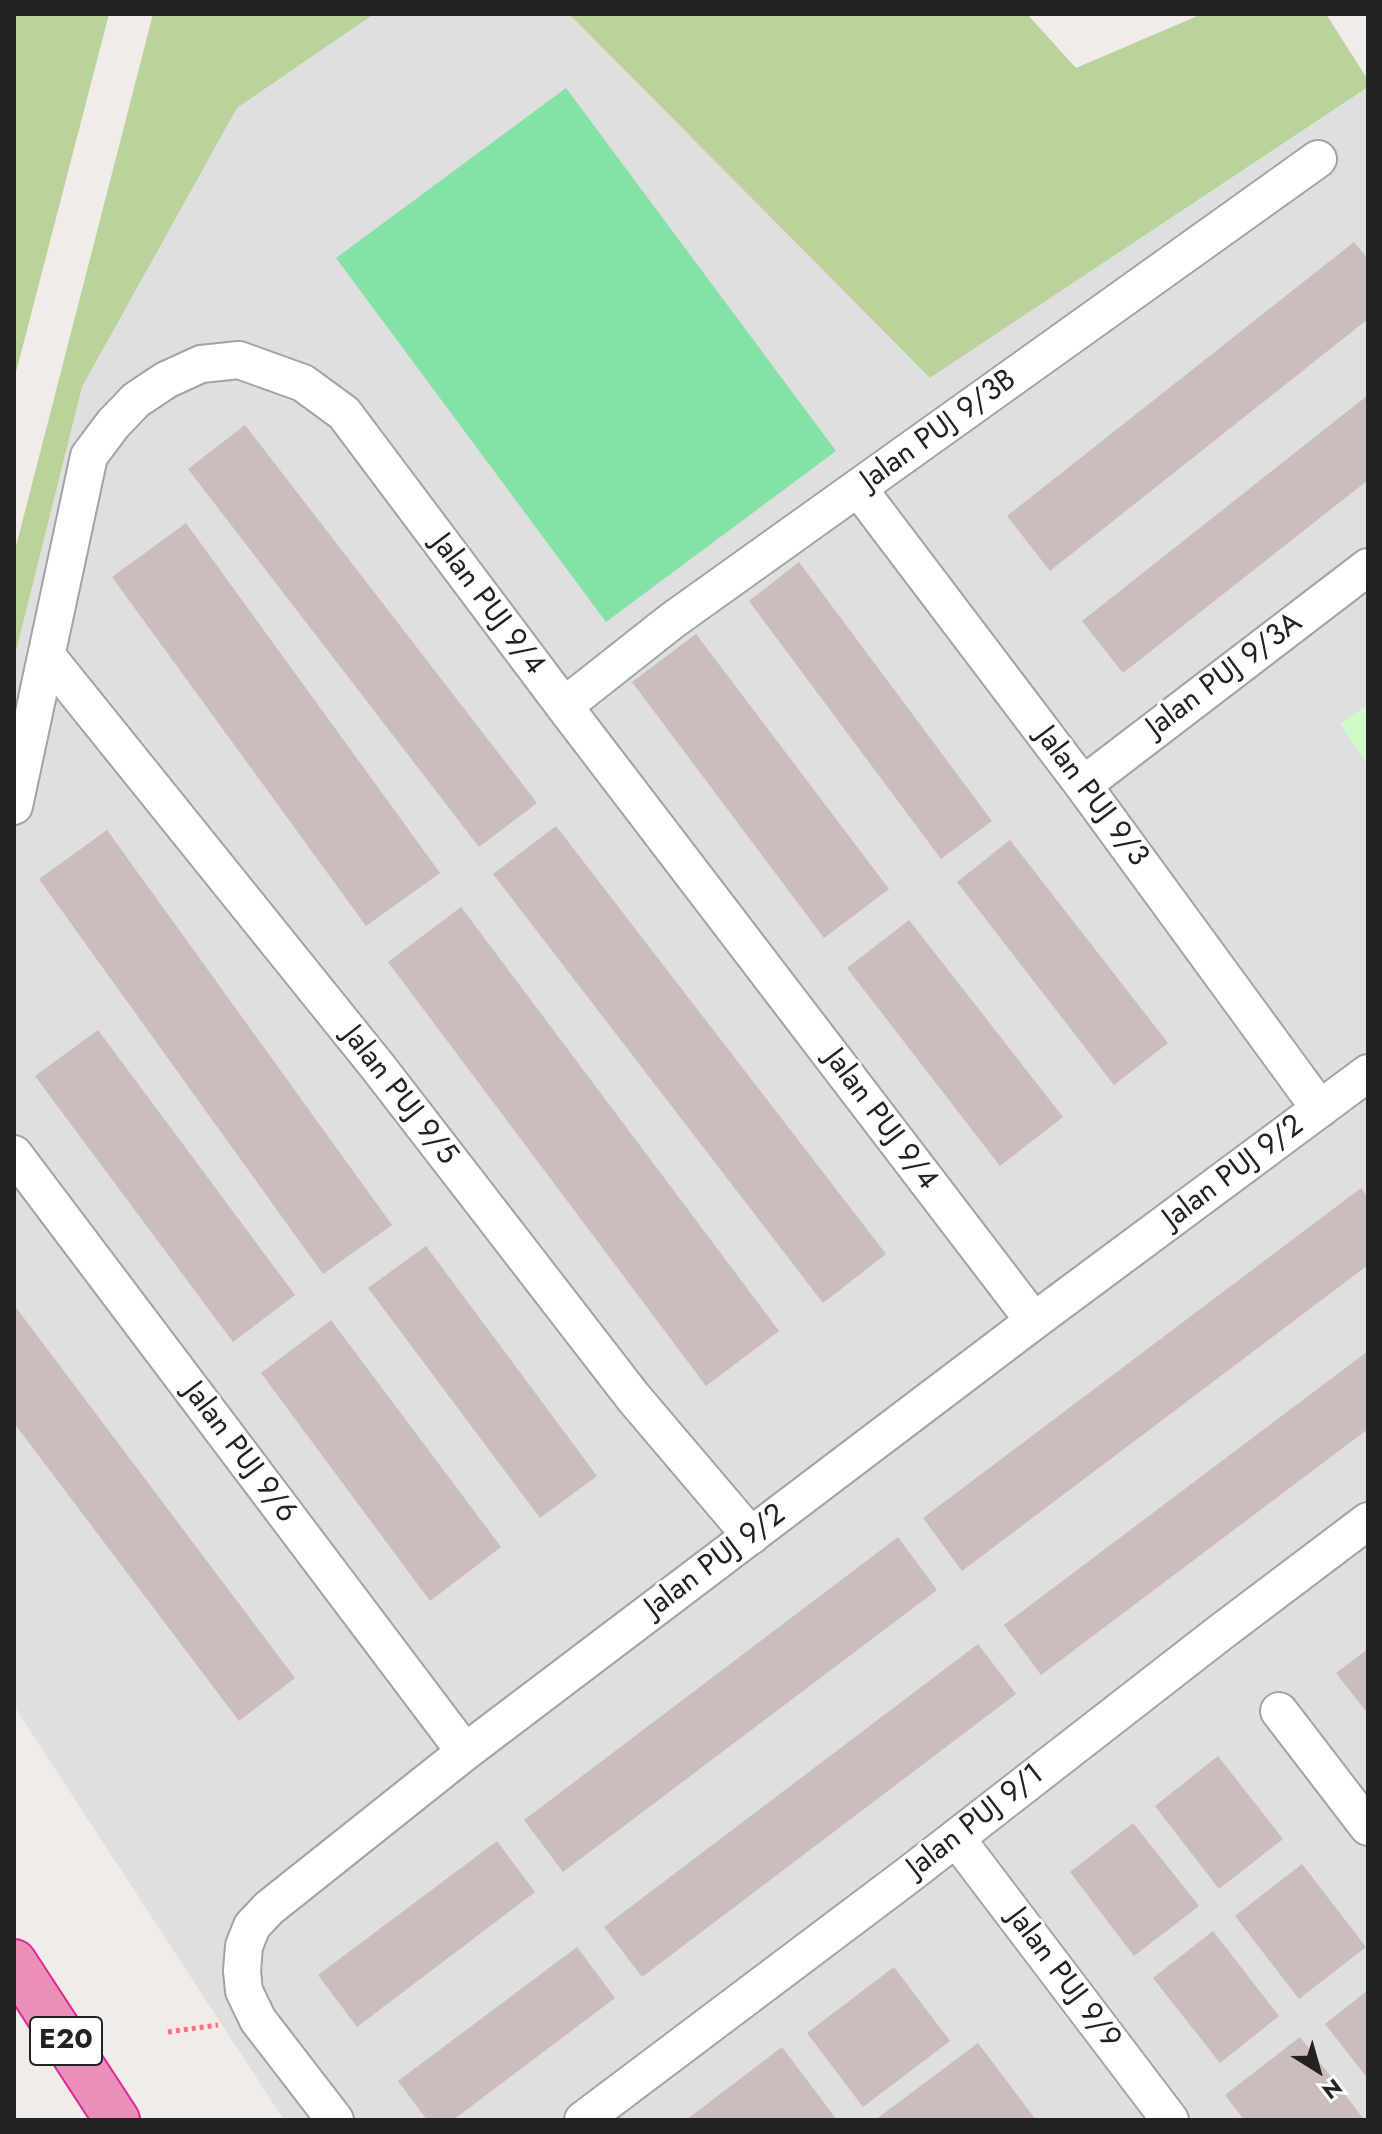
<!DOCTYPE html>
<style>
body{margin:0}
#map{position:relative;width:1382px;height:2134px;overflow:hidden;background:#f2ece8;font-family:Jost,sans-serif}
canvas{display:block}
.frame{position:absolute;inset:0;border:16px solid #222;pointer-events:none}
.north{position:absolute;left:1278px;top:2030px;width:80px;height:80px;-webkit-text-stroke:6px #fff;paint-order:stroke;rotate:143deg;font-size:22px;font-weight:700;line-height:32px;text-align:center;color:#222}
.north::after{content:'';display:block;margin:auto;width:28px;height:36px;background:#222;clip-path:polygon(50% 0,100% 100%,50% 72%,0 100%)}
</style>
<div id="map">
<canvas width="1382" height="2134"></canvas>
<div class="frame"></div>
<div class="north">N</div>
</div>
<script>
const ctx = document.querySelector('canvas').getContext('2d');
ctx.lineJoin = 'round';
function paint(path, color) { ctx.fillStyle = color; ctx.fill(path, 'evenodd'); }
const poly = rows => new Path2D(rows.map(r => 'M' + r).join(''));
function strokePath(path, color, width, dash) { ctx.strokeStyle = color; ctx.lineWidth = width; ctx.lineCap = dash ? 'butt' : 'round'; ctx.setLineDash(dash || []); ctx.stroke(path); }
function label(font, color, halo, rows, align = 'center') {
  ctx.font = font + ' Jost,sans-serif'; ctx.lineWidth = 6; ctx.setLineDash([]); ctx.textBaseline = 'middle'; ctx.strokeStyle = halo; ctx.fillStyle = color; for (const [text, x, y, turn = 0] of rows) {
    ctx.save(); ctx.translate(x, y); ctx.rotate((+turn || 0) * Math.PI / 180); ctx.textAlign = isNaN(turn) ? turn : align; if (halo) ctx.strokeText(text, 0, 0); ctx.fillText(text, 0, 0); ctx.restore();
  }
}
const residential = poly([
 [374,14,569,14,930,378,1368,87,1368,2120,284,2120,14,1706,14,659,82,387,237,108]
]);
const forest = poly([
 [14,14,109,14,14,380],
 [153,14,374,14,237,108,82,387,14,659,14,554],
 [569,14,1027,14,1076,68,1202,14,1326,14,1368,80,1368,87,930,378]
]);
const park = poly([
 [1368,705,1368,764,1340,724]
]);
const pitch = poly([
 [566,88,836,451,606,622,336,258]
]);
const building = poly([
 [1354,242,1368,259,1368,319,1050,571,1007,516],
 [1368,395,1368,480,1123,673,1082,621],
 [245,425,537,803,479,847,188,469],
 [186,523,440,873,366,926,112,577],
 [799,562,992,821,941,859,749,601],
 [696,634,889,889,824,938,632,682],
 [556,826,886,1254,823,1303,493,874],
 [107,830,392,1225,323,1274,39,879],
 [1010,840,1168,1043,1114,1085,957,882],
 [461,907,779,1331,706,1386,388,962],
 [909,920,1063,1117,1000,1166,847,968],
 [98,1030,295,1295,233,1342,35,1076],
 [1361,1188,1368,1197,1368,1265,962,1571,923,1518],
 [426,1246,597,1476,540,1518,368,1288],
 [14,1305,295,1678,239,1721,14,1423],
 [331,1320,501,1547,430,1601,261,1373],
 [1368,1351,1368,1429,1041,1675,1004,1625],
 [898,1537,937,1590,563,1872,524,1820],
 [978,1644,1016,1694,642,1977,604,1927],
 [1368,1649,1368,1714,1336,1673],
 [1218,1756,1283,1839,1219,1889,1155,1806],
 [1133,1823,1199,1906,1134,1956,1070,1872],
 [497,1841,535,1892,357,2027,318,1975],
 [1302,1864,1366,1947,1299,1999,1235,1916],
 [1213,1931,1279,2016,1220,2063,1153,1978],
 [577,1947,615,1998,453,2120,427,2120,398,2081],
 [894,1967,950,2041,863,2107,807,2033],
 [1368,1990,1368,2079,1325,2024],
 [1300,2037,1363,2118,1360,2120,1244,2120,1225,2095],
 [978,2043,1036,2120,875,2120],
 [782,2047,837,2120,686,2120]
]);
const path = poly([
 [168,2032,218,2025]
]);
const street = poly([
 [858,488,1083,785,1320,1109],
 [47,656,378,1067,633,1397,751,1536],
 [564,706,673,620,1318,159],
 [1083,785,1368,567],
 [14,806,89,456,113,424,136,400,166,380,201,364,239,360,303,383,344,413,564,706,1034,1321],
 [14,1154,465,1752],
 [1279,1711,1368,1827],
 [956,1838,1170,2120],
 [335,2120,258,2020,244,1991,242,1971,244,1946,252,1926,269,1908,465,1752,1034,1321,1368,1073],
 [583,2120,911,1873,1221,1632,1368,1521]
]);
const highway = poly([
 [14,1962,117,2120]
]);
const shields = [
 [66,2041,72]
];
const shieldNames = [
 ["E20",66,2041]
];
const streetNames = [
 ["Jalan PUJ 9/3B",939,431,-36],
 ["Jalan PUJ 9/4",487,605,53],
 ["Jalan PUJ 9/3A",1225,676,-37],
 ["Jalan PUJ 9/3",1091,797,53],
 ["Jalan PUJ 9/5",399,1096,52],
 ["Jalan PUJ 9/4",880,1120,53],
 ["Jalan PUJ 9/2",1234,1173,-37],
 ["Jalan PUJ 9/6",239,1453,53],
 ["Jalan PUJ 9/2",716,1562,-37],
 ["Jalan PUJ 9/1",976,1822,-38],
 ["Jalan PUJ 9/9",1063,1979,53]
];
paint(residential, '#e0dfdf');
paint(forest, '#bad29c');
paint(park, '#d0fbc6');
paint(pitch, '#85e2a6');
paint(building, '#cabdbb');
strokePath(street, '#a3a3a3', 40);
strokePath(highway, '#e02596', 48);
strokePath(path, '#fd6e85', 5, [4, 4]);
strokePath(street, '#fff', 36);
strokePath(highway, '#ea8fb8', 44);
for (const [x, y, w] of shields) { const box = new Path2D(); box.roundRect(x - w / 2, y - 24, w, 48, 6); ctx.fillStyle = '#fff'; ctx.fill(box); strokePath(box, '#222', 2); }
label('bold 28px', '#222', null, shieldNames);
label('30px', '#222', '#fff', streetNames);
</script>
